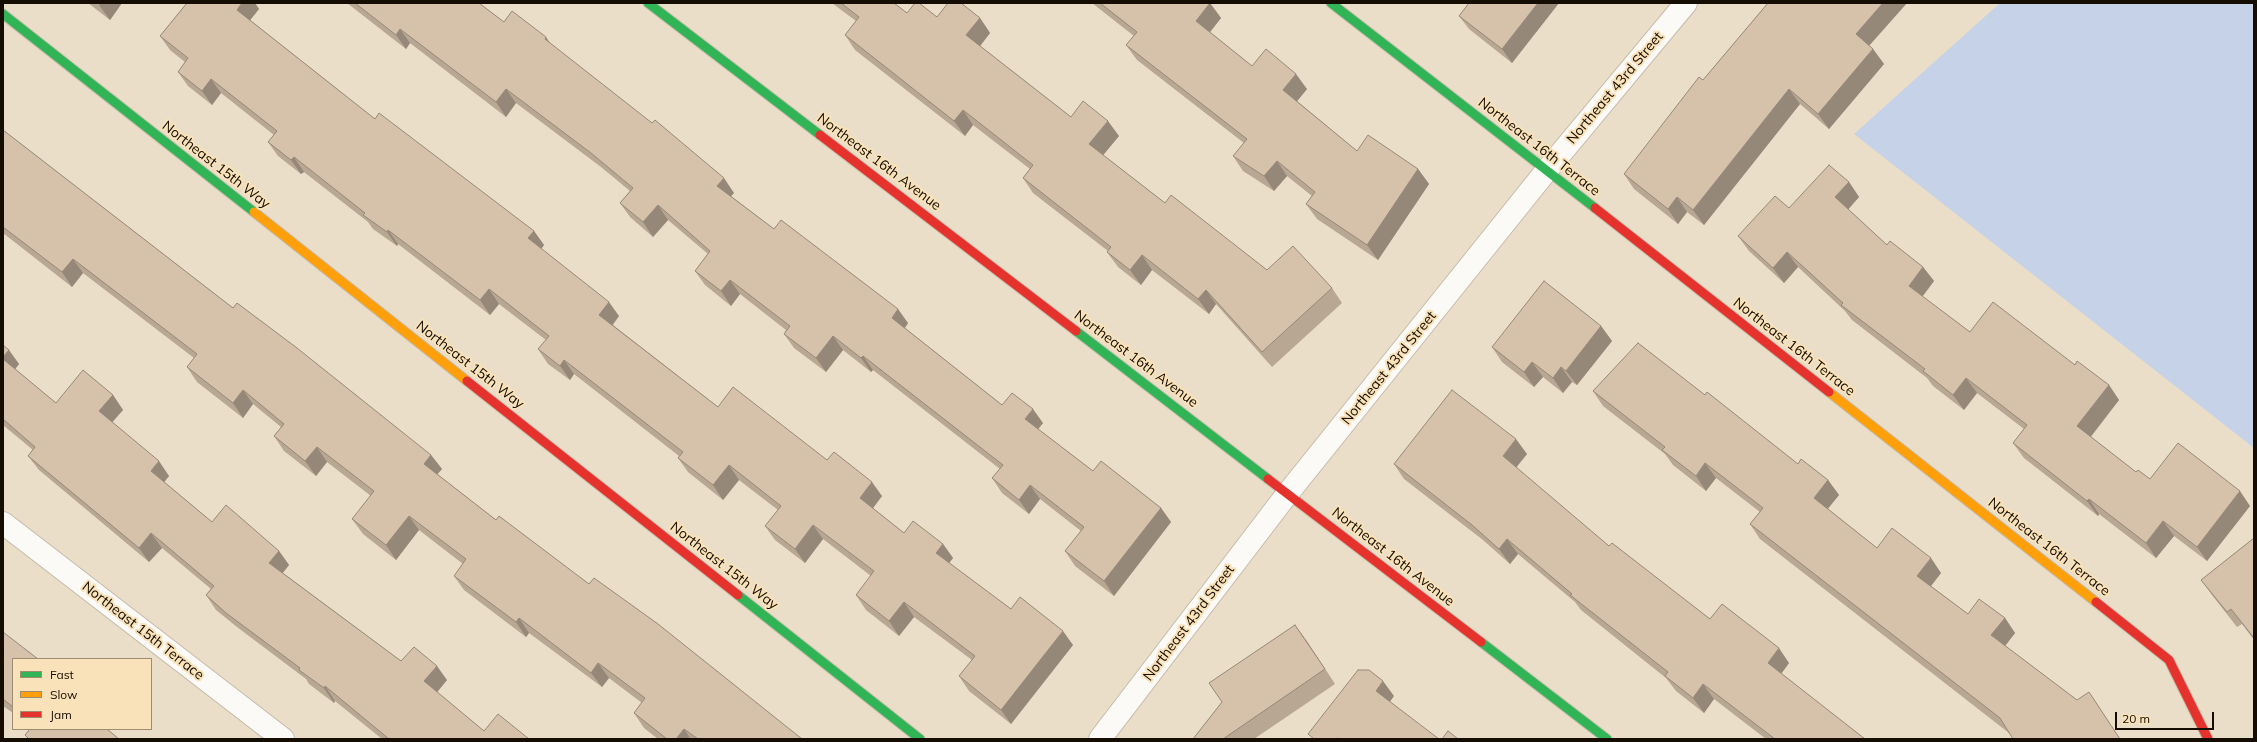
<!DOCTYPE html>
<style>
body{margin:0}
#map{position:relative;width:2257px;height:742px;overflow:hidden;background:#eadec8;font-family:Mulish,sans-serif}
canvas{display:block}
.frame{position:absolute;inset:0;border:4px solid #150d02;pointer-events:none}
.legend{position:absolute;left:12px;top:658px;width:140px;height:72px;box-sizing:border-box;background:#f9e2b9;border:1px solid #9e8d70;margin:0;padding:5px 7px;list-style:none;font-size:12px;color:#150d02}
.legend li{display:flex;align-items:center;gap:8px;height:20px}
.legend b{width:20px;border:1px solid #9e8d70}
.scale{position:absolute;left:2115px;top:712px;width:99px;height:18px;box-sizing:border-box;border:2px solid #150d02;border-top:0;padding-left:5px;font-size:12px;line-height:14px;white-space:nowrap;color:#150d02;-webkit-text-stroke:3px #f9e2b9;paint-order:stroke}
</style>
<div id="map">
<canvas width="2257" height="742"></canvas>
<div class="frame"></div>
<ul class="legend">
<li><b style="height:5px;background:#30b455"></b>Fast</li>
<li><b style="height:5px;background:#ff9f0a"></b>Slow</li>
<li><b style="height:5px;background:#e5322d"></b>Jam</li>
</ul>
<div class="scale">20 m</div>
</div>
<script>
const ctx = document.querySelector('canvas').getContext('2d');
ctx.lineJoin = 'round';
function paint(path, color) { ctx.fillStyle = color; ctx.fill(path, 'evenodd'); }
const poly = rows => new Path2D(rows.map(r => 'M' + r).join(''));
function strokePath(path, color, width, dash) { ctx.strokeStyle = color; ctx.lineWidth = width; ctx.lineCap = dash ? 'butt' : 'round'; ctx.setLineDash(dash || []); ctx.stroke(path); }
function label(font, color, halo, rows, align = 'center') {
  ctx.font = font + ' Mulish,sans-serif'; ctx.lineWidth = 4; ctx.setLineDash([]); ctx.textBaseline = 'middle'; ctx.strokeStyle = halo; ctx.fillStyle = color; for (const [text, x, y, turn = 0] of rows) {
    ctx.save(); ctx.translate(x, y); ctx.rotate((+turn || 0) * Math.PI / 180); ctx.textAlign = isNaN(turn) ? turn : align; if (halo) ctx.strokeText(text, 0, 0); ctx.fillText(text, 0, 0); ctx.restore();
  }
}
const water = poly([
 [2000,3,2254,3,2254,448,1854,134]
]);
const street = poly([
 [3,523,283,739],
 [1100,739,1288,493,1547,170,1686,3]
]);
const fast = poly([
 [648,3,820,135],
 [1331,3,1595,208],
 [3,14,254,212],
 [1076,331,1268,479],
 [738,595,920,739],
 [1481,642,1607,739]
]);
const slow = poly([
 [254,212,467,381],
 [1829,392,2096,602]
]);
const jam = poly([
 [820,135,1076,331],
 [1595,208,1829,392],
 [467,381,738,595],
 [1268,479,1481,642],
 [2096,602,2169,660,2208,739]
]);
const wall = poly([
 [88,3,122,3,110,20],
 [187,3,255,3,259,9,250,20,375,119,534,231,544,245,541,249,619,316,613,325,718,407,827,460,882,496,873,508,904,533,943,544,953,558,949,563,1011,609,1073,645,1011,724,969,691,959,676,972,660,914,617,899,636,866,610,856,595,871,576,823,539,805,563,775,540,765,526,778,510,739,480,723,500,688,472,678,458,679,456,574,374,570,380,548,364,538,349,546,340,499,304,490,315,398,244,397,246,373,229,368,222,304,172,301,174,278,156,268,142,274,135,221,93,212,105,188,86,178,72,185,62,170,50,160,36],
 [347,3,479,3,504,22,551,44,734,193,731,196,774,229,908,323,905,328,1002,405,1043,423,1038,429,1093,471,1161,508,1171,522,1114,596,1075,566,1065,551,1081,531,1040,499,1029,514,1002,493,992,478,1000,469,873,370,871,372,843,350,826,372,794,348,784,334,786,330,740,294,731,306,705,285,695,271,708,254,668,220,653,237,630,217,620,203,630,191,601,167,516,103,506,117,410,43,406,49],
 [832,3,894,3,907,13,937,17,980,18,990,33,980,46,1071,117,1119,136,1103,155,1165,203,1267,270,1332,288,1342,303,1272,367,1216,304,1209,314,1152,270,1141,285,1118,267,1107,252,1108,251,1033,193,1023,178,1030,169,973,125,965,136,855,50,845,35,856,21],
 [1092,3,1210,3,1221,18,1210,32,1252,66,1307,89,1297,101,1357,151,1418,169,1429,184,1378,260,1317,219,1306,204,1312,196,1287,176,1274,191,1243,171,1233,156,1244,143,1137,60,1126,45,1134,36],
 [1469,3,1559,3,1512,63,1469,29,1459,16],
 [1768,3,1907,3,1869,46,1873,49,1884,64,1829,129,1800,104,1704,225,1687,212,1678,224,1634,189,1624,174],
 [3,130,233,308,431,455,442,469,437,474,496,520,589,584,802,739,658,739,644,728,634,713,642,703,609,678,602,687,529,633,526,637,464,590,454,576,463,564,419,530,396,560,363,534,352,519,371,496,327,462,316,476,284,451,274,436,281,427,253,404,243,418,197,382,187,367,194,358,83,273,72,287,3,233],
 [1849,182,1859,197,1848,209,1887,245,1923,267,1934,281,1922,297,1970,332,2075,365,2109,385,2119,400,2091,437,2136,472,2150,479,2250,506,2207,561,2174,536,2156,558,2099,514,2098,516,2024,458,2013,443,2024,429,1977,393,1964,410,1933,386,1927,378,1852,320,1845,311,1798,267,1784,283,1749,251,1738,236,1789,208],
 [1601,326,1612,341,1577,385,1572,382,1563,393,1543,377,1534,387,1502,362,1492,347],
 [3,345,19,364,15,369,56,403,113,395,123,410,112,422,169,476,164,482,212,522,279,551,289,565,283,573,401,661,447,680,437,692,484,731,529,739,382,739,335,701,334,703,309,684,306,679,237,627,216,610,206,595,211,589,162,548,149,562,39,470,28,456,33,450,3,425],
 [1593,391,1705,395,1798,464,1828,480,1839,495,1828,509,1877,548,1941,573,1931,586,1968,614,2005,618,2015,633,2005,646,2077,700,2100,707,2009,733,1760,539,1750,524,1760,512,1716,478,1706,491,1673,465,1665,454,1603,406],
 [1527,454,1516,468,1609,546,1710,619,1789,663,1781,674,1865,739,1766,739,1714,699,1704,713,1676,691,1666,678,1581,610,1575,602,1518,554,1510,564,1483,540,1404,479,1394,464],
 [2254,538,2254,640,2242,624,2237,627,2212,595,2201,580],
 [3,632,13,659,13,713,3,706],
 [1306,640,1335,684,1254,739,1193,739,1222,702]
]);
const shadedWall = poly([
 [101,3,122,3,110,20,99,5],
 [242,3,255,3,259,9,247,24,237,10],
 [1210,3,1221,18,1207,36,1196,21],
 [1538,3,1559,3,1512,63,1502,49],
 [1883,3,1907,3,1866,49,1856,34],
 [980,18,990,33,977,50,966,35],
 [400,29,410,43,406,49,396,35],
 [546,37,556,52,545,39],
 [1873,49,1884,64,1829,129,1818,114],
 [1296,74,1307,89,1294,105,1283,90],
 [211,79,221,93,212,105,202,91],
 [506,89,516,103,506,117,496,102],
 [1789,89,1800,104,1704,225,1693,210],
 [963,110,973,125,965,136,954,121],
 [1108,121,1119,136,1100,159,1089,144],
 [294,157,304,172,301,174,291,160],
 [1277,161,1287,176,1274,191,1264,176],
 [1418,169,1429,184,1378,260,1367,245],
 [724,178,734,193,727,200,717,186],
 [1849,182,1859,197,1846,212,1835,197],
 [1677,197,1687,212,1678,224,1668,209],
 [658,205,668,220,653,237,643,222],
 [388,230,398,244,397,246,387,232],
 [534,231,544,245,538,253,528,238],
 [1787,252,1798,267,1784,283,1773,268],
 [1142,255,1152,270,1141,285,1130,270],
 [73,259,83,273,72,287,62,272],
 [1923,267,1934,281,1919,301,1909,286],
 [730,280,740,294,731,306,721,291],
 [489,289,499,304,490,315,480,300],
 [1206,290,1216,304,1209,314,1198,299],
 [609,302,619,316,609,329,599,315],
 [898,309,908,323,902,332,892,318],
 [1601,326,1612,341,1577,385,1566,371],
 [833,336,843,350,826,372,816,358],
 [9,350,19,364,12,373,3,359,3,357],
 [863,356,873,370,871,372,861,358],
 [564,360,574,374,570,380,560,366],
 [1532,362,1543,377,1534,387,1524,372],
 [1561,367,1572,382,1563,393,1553,378],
 [1966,378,1977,393,1964,410,1953,395],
 [2109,385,2119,400,2087,441,2077,426],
 [243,390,253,404,243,418,233,403],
 [113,395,123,410,109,426,99,411],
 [1033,409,1043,423,1035,433,1025,419],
 [1516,439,1527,454,1513,471,1503,456],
 [317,447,327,462,316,476,305,461],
 [431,455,442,469,434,478,424,464],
 [159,461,169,476,161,486,151,471],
 [1705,463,1716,478,1706,491,1696,476],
 [729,465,739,480,723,500,713,485],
 [1828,480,1839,495,1824,513,1814,498],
 [872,482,882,496,870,512,860,498],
 [1030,485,1040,499,1029,514,1019,500],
 [2240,491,2250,506,2207,561,2197,547],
 [2089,499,2099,514,2098,516,2087,501],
 [1161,508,1171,522,1114,596,1104,581],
 [409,516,419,530,396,560,386,545],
 [2163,521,2174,536,2156,558,2146,543],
 [813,525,823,539,805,563,795,549],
 [151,533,162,548,149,562,139,548],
 [1507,539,1518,554,1510,564,1499,549],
 [943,544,953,558,946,567,936,553],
 [279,551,289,565,279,577,269,563],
 [1931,558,1941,573,1927,591,1917,576],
 [904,602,914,617,899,636,889,621],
 [519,618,529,633,526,637,516,622],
 [2005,618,2015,633,2002,650,1991,635],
 [1295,625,1306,640,1335,684,1325,669],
 [1063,631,1073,645,1011,724,1001,710],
 [1779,648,1789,663,1778,678,1768,663],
 [598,663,609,678,602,687,591,673],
 [437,666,447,680,434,696,424,681],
 [1383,681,1394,696,1387,706,1376,691],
 [1703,684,1714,699,1704,713,1693,698],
 [325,686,335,701,334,703,324,688],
 [684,729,691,739,676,739]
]);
const building = poly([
 [187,3,242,3,237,10,375,119,379,113,534,231,528,238,609,302,599,315,718,407,733,387,827,460,834,452,872,482,860,498,904,533,913,521,943,544,936,553,1011,609,1020,597,1063,631,1001,710,959,676,975,656,904,602,889,621,856,595,874,571,813,525,795,549,765,526,781,506,729,465,713,485,678,458,683,452,564,360,560,366,538,349,549,336,489,289,480,300,388,230,387,232,363,215,365,213,294,157,291,160,268,142,277,131,211,79,202,91,178,72,188,58,160,36,187,3],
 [355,3,479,3,504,22,512,11,546,37,545,39,652,123,655,120,724,178,717,186,774,229,781,220,898,309,892,318,1002,405,1012,393,1033,409,1025,419,1093,471,1101,461,1161,508,1104,581,1065,551,1084,527,1030,485,1019,500,992,478,1003,465,863,356,861,358,833,336,816,358,784,334,790,326,730,280,721,291,695,271,710,251,658,205,643,222,620,203,633,188,591,153,506,89,496,102,400,29,396,35,355,3],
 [841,3,894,3,907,13,915,3,919,3,937,17,948,3,961,3,980,18,966,35,1071,117,1083,101,1108,121,1089,144,1165,203,1171,195,1267,270,1293,246,1332,288,1262,352,1206,290,1198,299,1142,255,1130,270,1107,252,1111,247,1023,178,1033,165,963,110,954,121,845,35,859,17,841,3],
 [1100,3,1210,3,1196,21,1252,66,1266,49,1296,74,1283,90,1357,151,1368,135,1418,169,1367,245,1306,204,1315,192,1277,161,1264,176,1233,156,1247,139,1126,45,1137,32,1100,3],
 [1469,3,1538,3,1502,49,1459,16,1469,3],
 [1768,3,1883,3,1856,34,1873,49,1818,114,1789,89,1693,210,1677,197,1668,209,1624,174,1699,77,1703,80,1768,3],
 [3,130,233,308,237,303,297,348,431,455,424,464,496,520,499,516,589,584,594,578,658,624,802,739,698,739,684,729,676,739,667,739,634,713,645,698,598,663,591,673,519,618,516,622,454,576,466,559,409,516,386,545,352,519,374,491,317,447,305,461,274,436,284,424,243,390,233,403,187,367,197,354,73,259,62,272,3,227,3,130],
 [1829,165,1849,182,1835,197,1887,245,1890,241,1923,267,1909,286,1970,332,1993,302,2075,365,2077,361,2109,385,2077,426,2136,472,2138,470,2150,479,2178,443,2240,491,2197,547,2163,521,2146,543,2089,499,2087,501,2013,443,2027,425,1966,378,1953,395,1923,371,1925,369,1841,305,1843,303,1787,252,1773,268,1738,236,1775,196,1789,208,1829,165],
 [1544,281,1601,326,1566,371,1561,367,1553,378,1532,362,1524,372,1492,347,1544,281],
 [1638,343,1705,395,1707,392,1798,464,1801,459,1828,480,1814,498,1877,548,1892,528,1931,558,1917,576,1968,614,1979,599,2005,618,1991,635,2077,700,2089,692,2120,739,2013,739,2000,718,1750,524,1763,508,1705,463,1696,476,1662,450,1665,447,1593,391,1638,343],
 [3,345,9,350,3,357,3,345],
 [3,359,56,403,83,370,113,395,99,411,159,461,151,471,212,522,226,505,279,551,269,563,401,661,414,647,437,666,424,681,484,731,498,714,529,739,389,739,325,686,324,688,299,670,300,668,226,613,206,595,214,586,151,533,139,548,28,456,35,447,3,419,3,359],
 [1452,390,1516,439,1503,456,1609,546,1612,543,1710,619,1722,604,1779,648,1768,663,1865,739,1775,739,1703,684,1693,698,1665,676,1668,672,1570,595,1572,594,1507,539,1499,549,1472,525,1394,464,1452,390],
 [2254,538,2254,638,2231,609,2227,612,2201,580,2254,538],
 [1295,625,1325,669,1223,739,1193,739,1222,702,1209,683,1295,625],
 [3,632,38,659,13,659,13,707,3,699,3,632],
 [1358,670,1369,670,1383,681,1376,691,1439,739,1339,739,1337,738,1337,739,1314,739,1308,734,1358,670],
 [30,729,107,729,119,739,29,739,25,735,30,729],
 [1448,731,1458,739,1442,739,1448,731]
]);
const streetNames = [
 ["Northeast 43rd Street",1615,88,-50],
 ["Northeast 16th Terrace",1539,147,38],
 ["Northeast 16th Avenue",879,162,37],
 ["Northeast 15th Way",216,165,38],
 ["Northeast 16th Terrace",1794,347,38],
 ["Northeast 16th Avenue",1136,359,37],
 ["Northeast 15th Way",470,365,38],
 ["Northeast 43rd Street",1389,368,-51],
 ["Northeast 16th Terrace",2049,547,38],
 ["Northeast 16th Avenue",1393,557,38],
 ["Northeast 15th Way",724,566,38],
 ["Northeast 43rd Street",1189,623,-53],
 ["Northeast 15th Terrace",143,631,38]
];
paint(water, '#c6d2e8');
strokePath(street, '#c5bbaa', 24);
strokePath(fast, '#c5bbaa', 11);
strokePath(slow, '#c5bbaa', 11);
strokePath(jam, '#c5bbaa', 11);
strokePath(street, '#fcfaf7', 22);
strokePath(fast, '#30b455', 9);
strokePath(slow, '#ff9f0a', 9);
strokePath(jam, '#e5322d', 9);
paint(wall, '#b8a793');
paint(shadedWall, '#968878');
paint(building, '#d6c2ab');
strokePath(building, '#968878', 1);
label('14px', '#150d02', '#f9e2b9', streetNames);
</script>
